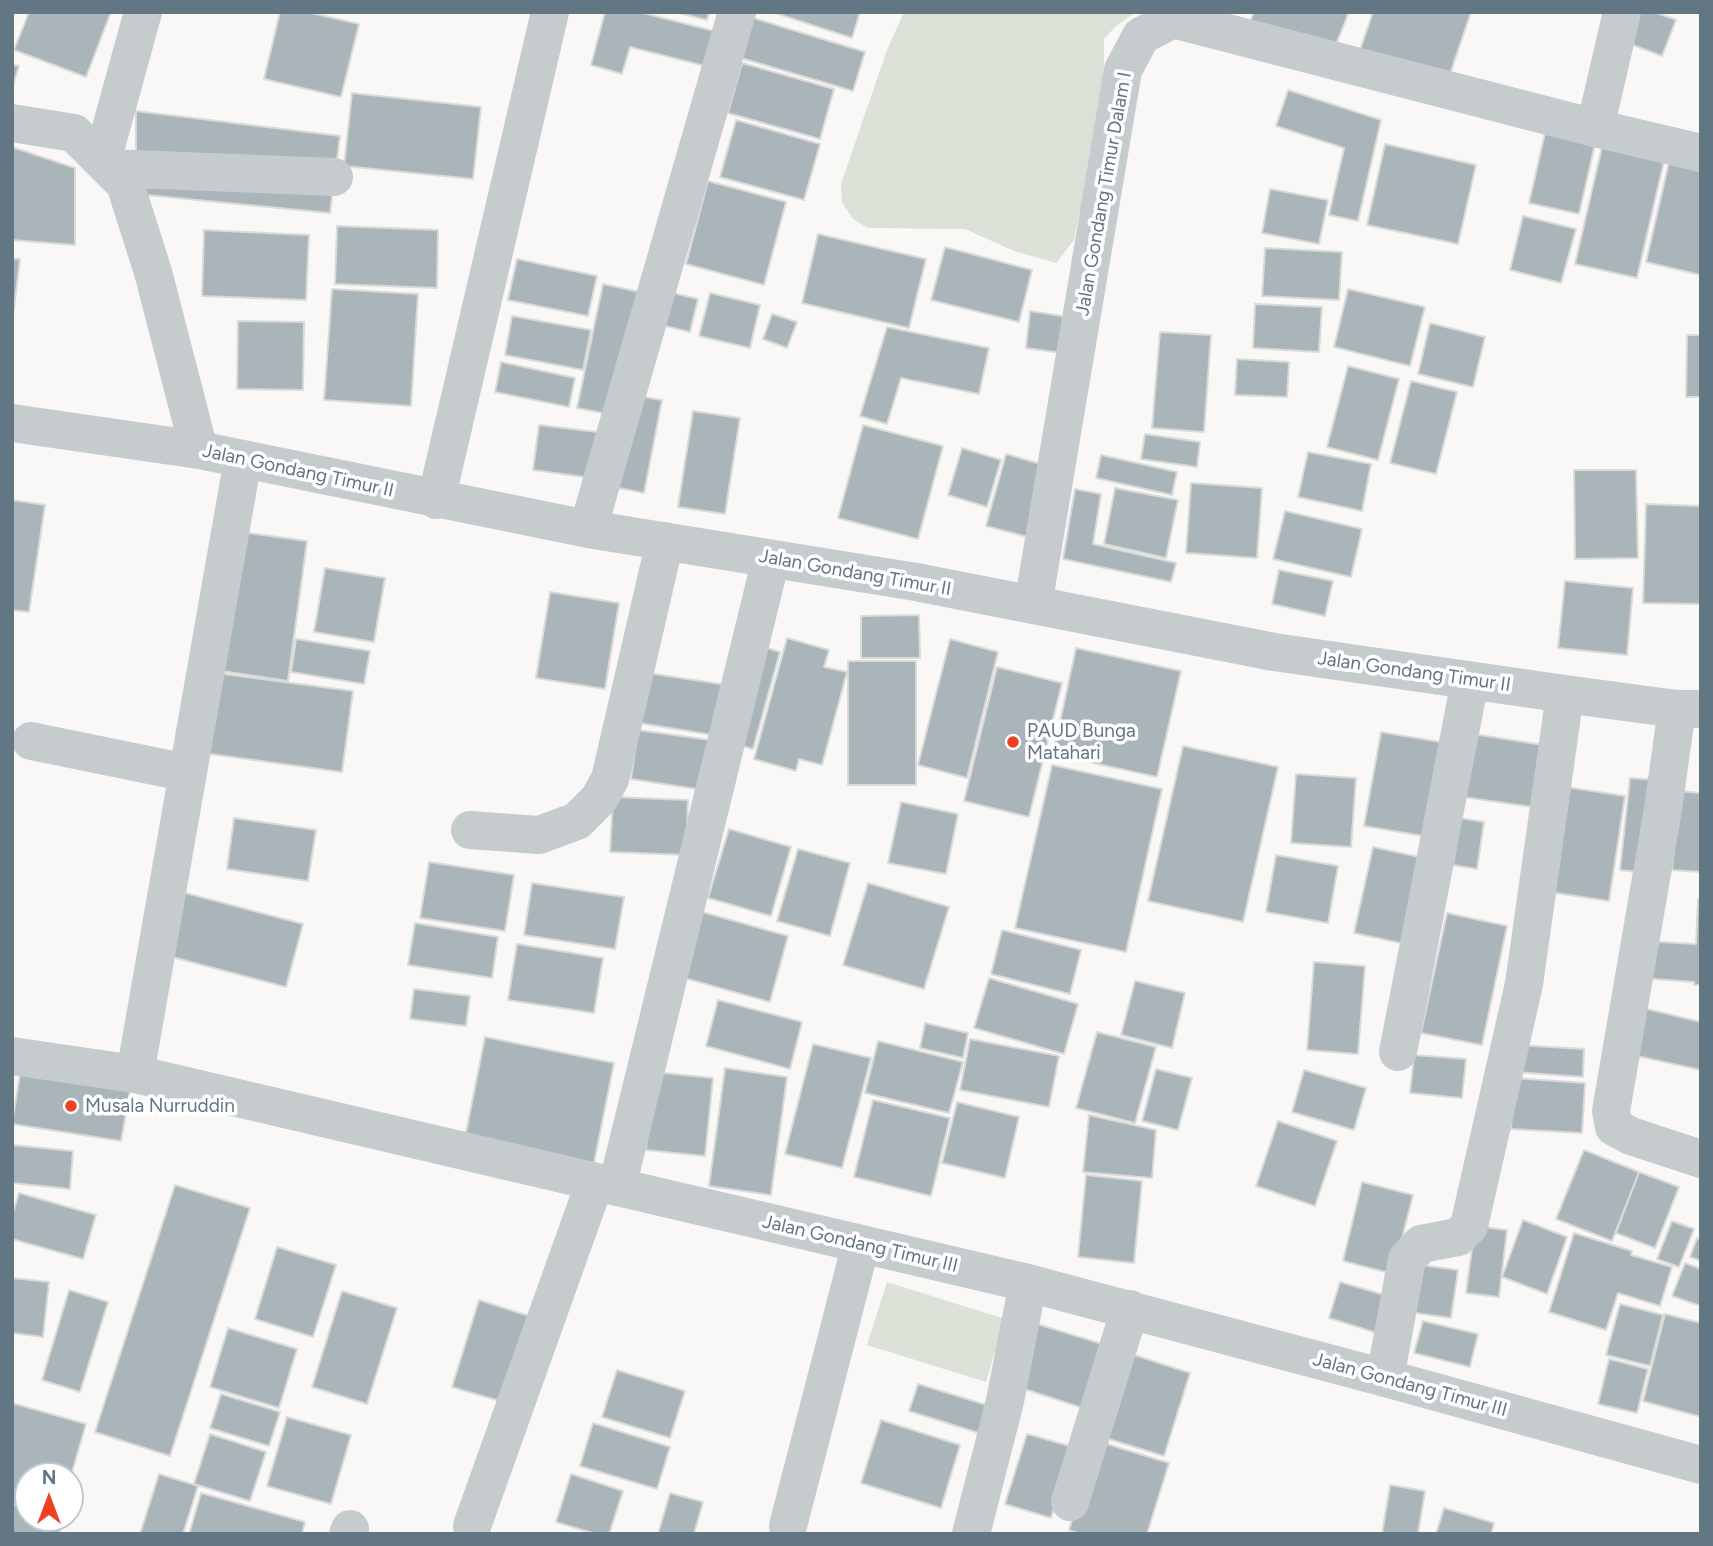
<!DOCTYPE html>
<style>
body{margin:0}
#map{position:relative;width:1713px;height:1546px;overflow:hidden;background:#f9f8f6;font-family:Figtree,sans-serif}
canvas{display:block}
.frame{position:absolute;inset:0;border:14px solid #627783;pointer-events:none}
.north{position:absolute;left:14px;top:1462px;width:70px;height:70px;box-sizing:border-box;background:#fff;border:2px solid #c0c9cd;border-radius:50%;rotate:0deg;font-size:19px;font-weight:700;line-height:28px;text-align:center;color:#627783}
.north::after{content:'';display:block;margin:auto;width:24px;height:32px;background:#ed4121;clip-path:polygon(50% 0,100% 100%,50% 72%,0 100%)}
</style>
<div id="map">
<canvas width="1713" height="1546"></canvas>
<div class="frame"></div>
<div class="north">N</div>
</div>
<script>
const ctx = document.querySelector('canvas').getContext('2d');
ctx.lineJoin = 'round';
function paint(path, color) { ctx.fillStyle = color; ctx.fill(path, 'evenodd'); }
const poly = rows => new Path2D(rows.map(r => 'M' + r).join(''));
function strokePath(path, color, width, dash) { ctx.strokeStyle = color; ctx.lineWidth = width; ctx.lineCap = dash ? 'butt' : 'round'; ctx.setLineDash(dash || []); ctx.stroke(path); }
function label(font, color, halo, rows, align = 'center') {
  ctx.font = font + ' Figtree,sans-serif'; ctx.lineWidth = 7; ctx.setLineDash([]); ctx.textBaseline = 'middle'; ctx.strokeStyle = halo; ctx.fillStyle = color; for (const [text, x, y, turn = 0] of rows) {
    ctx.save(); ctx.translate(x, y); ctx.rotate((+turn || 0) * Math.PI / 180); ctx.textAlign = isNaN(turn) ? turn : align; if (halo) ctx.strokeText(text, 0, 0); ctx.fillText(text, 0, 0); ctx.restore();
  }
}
const green = poly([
 [904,12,1136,12,1116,26,1104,39,1104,72,1096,135,1074,240,1056,263,1014,251,965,229,868,228,853,219,842,202,841,184,887,50],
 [887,1282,1005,1319,986,1382,867,1345]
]);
const building = poly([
 [29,12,111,12,86,77,14,50,29,12],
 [280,12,307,12,359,24,341,97,264,79,280,12],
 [605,12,639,12,714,31,705,66,630,47,622,74,591,65,605,12],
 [675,12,709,12,707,20,675,12],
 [772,12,860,12,852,38,772,12],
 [1254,12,1349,12,1331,57,1249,24,1254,12],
 [1373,12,1471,12,1448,80,1360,50,1373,12],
 [1630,12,1654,12,1676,20,1662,56,1620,40,1630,12],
 [753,18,865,52,853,91,741,58,753,18],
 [742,63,834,89,820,139,728,113,742,63],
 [12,65,19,66,12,88,12,65],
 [1288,90,1381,120,1358,221,1329,215,1344,148,1276,126,1288,90],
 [352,93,481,107,473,179,344,166,352,93],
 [136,111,340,136,330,213,136,194,136,111],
 [736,120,820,144,804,200,720,177,736,120],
 [1545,133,1595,144,1579,214,1529,203,1545,133],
 [1385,144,1476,165,1458,244,1367,225,1385,144],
 [12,147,75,168,75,245,12,240,12,147],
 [1602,147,1664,161,1637,278,1575,264,1602,147],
 [1669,162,1701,169,1701,275,1646,262,1669,162],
 [708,181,786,202,764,285,686,264,708,181],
 [1270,189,1328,200,1319,244,1262,233,1270,189],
 [1523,216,1576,229,1561,283,1510,270,1523,216],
 [337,226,438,230,437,288,335,284,337,226],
 [204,230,309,235,306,300,202,296,204,230],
 [818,234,926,259,909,328,802,303,818,234],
 [945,247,1032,270,1019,322,931,300,945,247],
 [1265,248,1342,252,1339,300,1262,296,1265,248],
 [12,259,20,259,12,325,12,259],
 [517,259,597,276,588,316,508,300,517,259],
 [603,284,639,292,613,415,577,408,603,284],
 [332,289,418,294,411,406,324,400,332,289],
 [1348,289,1425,307,1410,366,1334,347,1348,289],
 [669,292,698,299,690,332,661,325,669,292],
 [710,293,760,305,750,348,699,336,710,293],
 [1255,304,1322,307,1319,352,1253,348,1255,304],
 [1030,311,1075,318,1069,354,1026,348,1030,311],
 [772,314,797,322,787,348,763,339,772,314],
 [512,316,591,330,583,370,505,355,512,316],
 [238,321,304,322,303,390,237,389,238,321],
 [1430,323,1485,337,1473,387,1418,374,1430,323],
 [887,327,989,348,979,394,901,378,887,424,860,416,887,327],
 [1160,332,1211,335,1204,432,1152,428,1160,332],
 [1687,335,1701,335,1701,397,1686,397,1687,335],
 [1237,359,1289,362,1287,397,1235,395,1237,359],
 [501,362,575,378,569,407,495,392,501,362],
 [1348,366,1399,379,1378,460,1327,447,1348,366],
 [1411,381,1457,392,1436,474,1390,463,1411,381],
 [632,395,662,400,644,493,614,487,632,395],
 [693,411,740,418,725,514,678,507,693,411],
 [539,425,597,432,592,478,533,470,539,425],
 [863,425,943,446,918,539,838,518,863,425],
 [1145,434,1200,442,1197,467,1141,459,1145,434],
 [962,448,1001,460,987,507,948,495,962,448],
 [1308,452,1371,464,1362,511,1298,497,1308,452],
 [1006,454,1051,467,1032,538,986,526,1006,454],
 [1101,455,1177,472,1172,495,1096,478,1101,455],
 [1574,470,1636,470,1638,558,1575,559,1574,470],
 [1191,483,1262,488,1257,558,1186,553,1191,483],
 [1115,488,1178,500,1166,558,1104,544,1115,488],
 [1075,489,1101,494,1093,544,1176,563,1171,582,1063,559,1075,489],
 [12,500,45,505,29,612,12,610,12,500],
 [1646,504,1701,506,1701,604,1643,603,1646,504],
 [1285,511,1362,529,1351,577,1273,559,1285,511],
 [234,531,307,541,288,681,215,670,234,531],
 [325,568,385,578,374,642,314,632,325,568],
 [1279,570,1333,581,1325,616,1272,604,1279,570],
 [1565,581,1633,588,1627,655,1558,648,1565,581],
 [550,592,619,603,605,689,536,678,550,592],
 [919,615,920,658,861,658,861,616,919,615],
 [787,638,829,650,824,667,847,672,822,765,799,759,796,771,754,759,787,638],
 [296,639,370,651,364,684,291,672,296,639],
 [950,639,998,652,967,778,918,765,950,639],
 [761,646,780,652,753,749,732,743,761,646],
 [1076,648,1181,671,1157,777,1053,754,1076,648],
 [848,661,916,661,916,785,848,785,848,661],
 [997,667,1062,683,1029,817,964,801,997,667],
 [208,672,353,691,342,772,195,752,208,672],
 [641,672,727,685,719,736,633,722,641,672],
 [638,730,717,741,710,791,631,779,638,730],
 [1381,732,1452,744,1435,838,1364,826,1381,732],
 [1473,734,1550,746,1540,808,1463,797,1473,734],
 [1183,746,1278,767,1243,922,1148,901,1183,746],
 [1052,765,1162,789,1126,952,1015,928,1052,765],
 [1296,774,1356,778,1351,847,1291,843,1296,774],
 [1630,778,1657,780,1648,873,1620,870,1630,778],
 [1559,786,1625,796,1609,901,1543,891,1559,786],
 [1679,791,1701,793,1701,872,1672,870,1679,791],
 [613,797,688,800,686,855,610,852,613,797],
 [901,802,958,814,946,874,888,863,901,802],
 [234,818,316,830,308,881,227,869,234,818],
 [1460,818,1484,822,1477,869,1453,865,1460,818],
 [729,829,791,847,771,916,708,898,729,829],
 [1373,847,1424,858,1405,944,1354,933,1373,847],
 [798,849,850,863,830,936,777,921,798,849],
 [1276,855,1338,866,1328,923,1266,912,1276,855],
 [429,862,514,875,505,931,420,918,429,862],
 [532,883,624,897,615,949,524,935,532,883],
 [868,883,949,907,924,989,843,965,868,883],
 [174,890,303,924,286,987,157,953,174,890],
 [1698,899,1701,899,1701,985,1694,985,1694,982,1641,978,1643,941,1696,944,1698,899],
 [695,910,788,936,770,1002,677,976,695,910],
 [1447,913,1507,926,1482,1045,1421,1033,1447,913],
 [415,923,498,937,492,978,408,965,415,923],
 [1002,930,1081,950,1070,994,991,974,1002,930],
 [517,944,603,958,594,1013,508,1000,517,944],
 [1314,962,1365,966,1358,1054,1307,1050,1314,962],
 [989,978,1078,1004,1064,1054,974,1028,989,978],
 [1135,981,1185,993,1172,1048,1121,1035,1135,981],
 [414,989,470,996,466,1026,410,1019,414,989],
 [718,1000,802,1022,790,1069,706,1046,718,1000],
 [1639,1007,1701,1022,1701,1070,1628,1054,1639,1007],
 [925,1023,968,1033,963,1058,920,1048,925,1023],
 [1097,1032,1156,1047,1135,1123,1076,1108,1097,1032],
 [485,1037,614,1063,594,1163,465,1138,485,1037],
 [970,1039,1059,1056,1049,1107,960,1090,970,1039],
 [878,1041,963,1062,949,1113,865,1093,878,1041],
 [813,1044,871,1058,842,1168,785,1154,813,1044],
 [1517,1045,1584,1049,1583,1077,1516,1072,1517,1045],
 [1414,1055,1466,1059,1462,1098,1410,1093,1414,1055],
 [725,1068,787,1077,771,1195,709,1186,725,1068],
 [1156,1069,1192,1078,1178,1130,1142,1121,1156,1069],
 [1304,1070,1366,1088,1354,1130,1292,1112,1304,1070],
 [654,1072,713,1078,705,1156,646,1150,654,1072],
 [20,1074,130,1091,121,1141,12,1124,20,1074],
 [1514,1078,1585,1083,1582,1133,1511,1129,1514,1078],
 [873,1100,950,1118,931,1196,854,1177,873,1100],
 [957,1102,1019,1117,1005,1178,942,1163,957,1102],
 [1089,1115,1156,1130,1152,1178,1083,1172,1089,1115],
 [1278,1121,1337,1141,1315,1206,1256,1186,1278,1121],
 [12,1145,73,1151,70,1189,12,1183,12,1145],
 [1584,1150,1639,1172,1612,1241,1556,1219,1584,1150],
 [1639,1172,1679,1187,1655,1248,1616,1233,1639,1172],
 [1086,1175,1142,1181,1134,1263,1078,1257,1086,1175],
 [1362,1182,1413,1195,1393,1274,1343,1261,1362,1182],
 [175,1185,250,1208,170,1456,95,1432,175,1185],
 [19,1193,96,1215,83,1259,12,1239,12,1216,19,1193],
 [1523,1220,1567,1237,1547,1294,1502,1277,1523,1220],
 [1672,1221,1694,1229,1679,1267,1657,1259,1672,1221],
 [1475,1226,1507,1230,1499,1297,1466,1293,1475,1226],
 [1574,1233,1632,1251,1631,1255,1672,1267,1660,1306,1618,1293,1606,1330,1549,1312,1574,1233],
 [1697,1238,1701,1240,1701,1261,1690,1257,1697,1238],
 [277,1247,336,1265,313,1337,255,1319,277,1247],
 [1685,1263,1701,1269,1701,1306,1672,1296,1685,1263],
 [1421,1265,1458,1270,1451,1318,1415,1313,1421,1265],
 [12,1278,49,1282,43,1337,12,1333,12,1278],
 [1340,1282,1388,1296,1377,1333,1329,1318,1340,1282],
 [69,1290,108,1302,80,1392,42,1380,69,1290],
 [342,1291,397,1308,367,1404,312,1387,342,1291],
 [479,1300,529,1316,503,1402,452,1387,479,1300],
 [1620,1304,1663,1315,1650,1366,1606,1355,1620,1304],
 [1665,1314,1701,1323,1701,1417,1643,1401,1665,1314],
 [1423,1321,1478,1334,1470,1367,1414,1353,1423,1321],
 [1034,1323,1112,1347,1092,1411,1015,1386,1034,1323],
 [228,1328,297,1349,279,1408,210,1387,228,1328],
 [1125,1352,1190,1373,1164,1456,1099,1436,1125,1352],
 [1609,1359,1648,1369,1637,1413,1598,1404,1609,1359],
 [617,1370,685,1391,670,1438,602,1417,617,1370],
 [918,1384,990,1406,982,1434,909,1411,918,1384],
 [221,1394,280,1412,269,1446,210,1428,221,1394],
 [12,1403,86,1424,70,1479,70,1476,28,1476,28,1506,12,1502,12,1403],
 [287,1417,351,1435,331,1504,267,1486,287,1417],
 [881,1420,960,1445,941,1508,861,1483,881,1420],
 [593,1423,670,1447,657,1489,580,1466,593,1423],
 [210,1434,266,1452,250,1501,194,1484,210,1434],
 [1027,1434,1073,1447,1051,1518,1005,1504,1027,1434],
 [1097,1441,1169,1463,1147,1534,1080,1534,1069,1530,1097,1441],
 [159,1474,198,1486,183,1534,140,1534,159,1474],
 [571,1474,623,1491,609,1534,596,1534,556,1522,571,1474],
 [1390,1485,1425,1491,1418,1534,1382,1534,1390,1485],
 [201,1493,305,1522,302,1534,189,1534,201,1493],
 [670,1493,703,1502,694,1534,658,1534,670,1493],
 [12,1504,28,1509,28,1518,63,1519,59,1534,12,1534,12,1504],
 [1444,1508,1494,1523,1491,1534,1436,1534,1444,1508]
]);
const street = poly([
 [12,123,74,133,125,184,153,272,199,450],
 [1595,128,1701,153],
 [102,161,143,12],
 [109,168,334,177],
 [12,423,199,450,588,529,916,582,1274,652,1565,694,1677,709,1701,709],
 [436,500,550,12],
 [588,529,737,12],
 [1033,605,1123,70,1141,36,1173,19,1595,128,1622,12],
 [1677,709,1663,809,1611,1111,1614,1127,1631,1136,1701,1159],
 [31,741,188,773],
 [470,830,539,835,577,821,599,799,610,779,665,541],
 [1398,1052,1470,681],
 [12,1056,135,1074,1028,1283,1385,1378,1701,1465],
 [135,1074,243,459],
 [617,1187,771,559],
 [1385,1378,1407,1259,1421,1244,1458,1237,1469,1226,1524,984,1565,694],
 [1070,1502,1130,1309],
 [472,1526,595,1182],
 [788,1526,861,1244],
 [348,1534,350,1529],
 [971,1534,1005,1401,1028,1283]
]);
const markers = [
 [1013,742,7,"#ed4121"],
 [71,1106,7,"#ed4121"]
];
const streetNames = [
 ["Jalan Gondang Timur Dalam I",1104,194,-80],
 ["Jalan Gondang Timur II",298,471,12],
 ["Jalan Gondang Timur II",855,573,10],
 ["Jalan Gondang Timur II",1414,672,8],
 ["Jalan Gondang Timur III",860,1244,13],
 ["Jalan Gondang Timur III",1410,1385,15]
];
const poiNames = [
 ["PAUD Bunga",1027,731],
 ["Matahari",1027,753],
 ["Musala Nurruddin",85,1106]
];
paint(green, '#dbe1d7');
paint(building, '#aab5ba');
strokePath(building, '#dadad8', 2);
strokePath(street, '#c6cbce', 38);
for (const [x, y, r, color] of markers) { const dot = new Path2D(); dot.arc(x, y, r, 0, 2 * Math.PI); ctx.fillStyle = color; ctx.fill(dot); strokePath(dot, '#fff', 2.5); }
label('19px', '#627783', '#fff', streetNames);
label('19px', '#627783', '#fff', poiNames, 'left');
</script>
